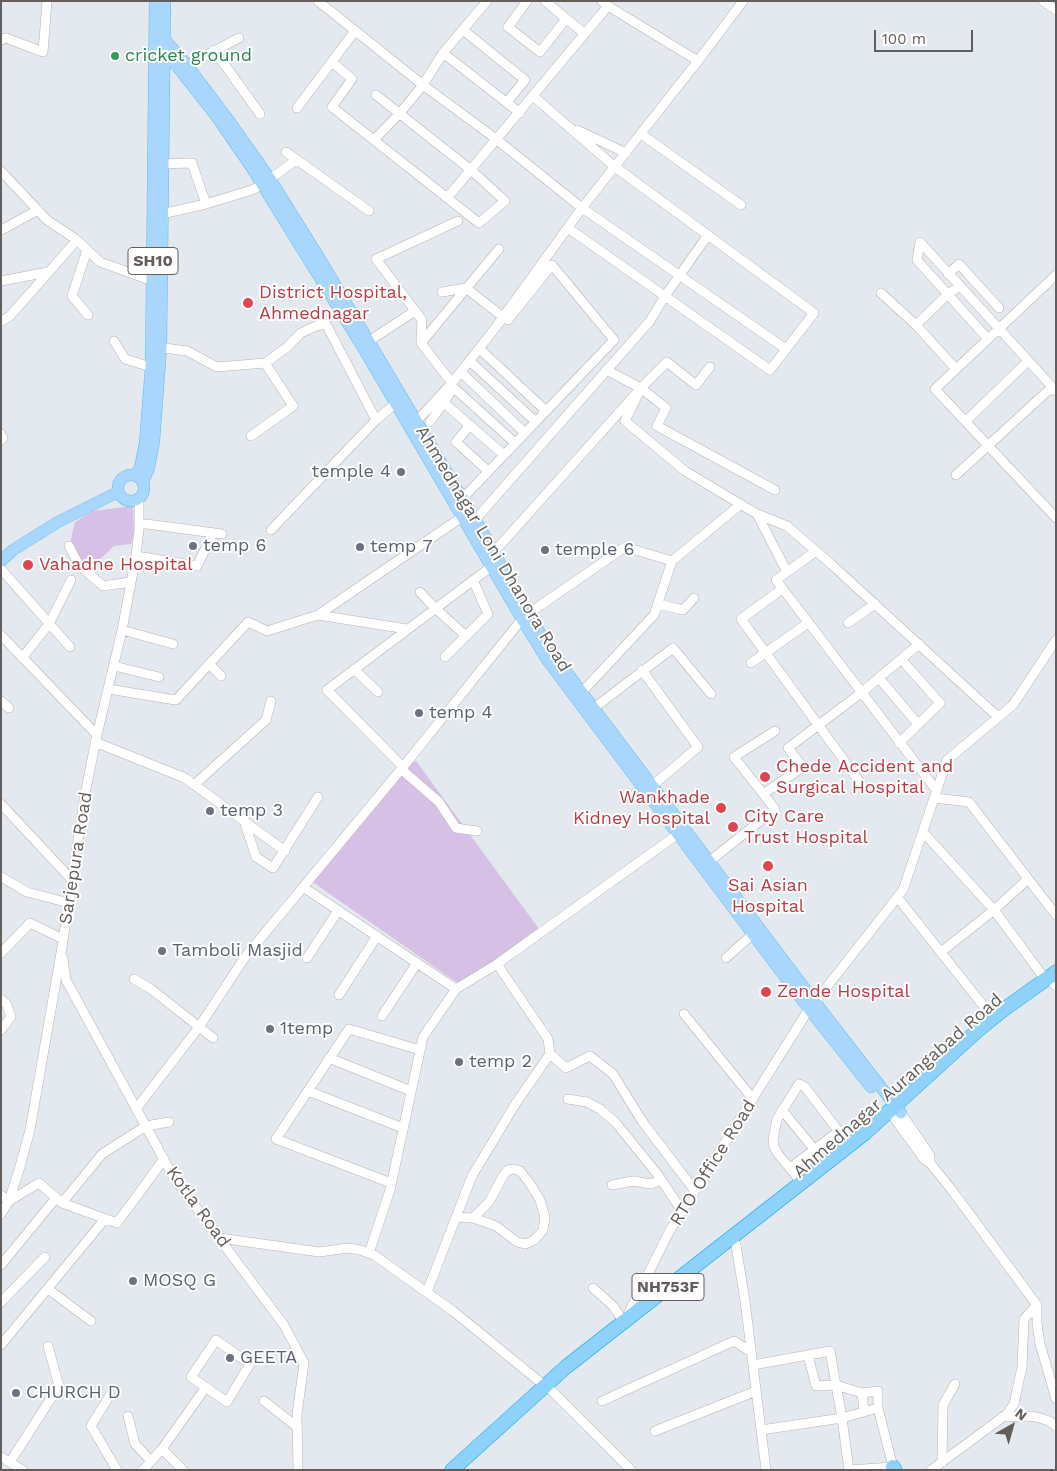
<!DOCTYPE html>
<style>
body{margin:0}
#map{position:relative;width:1057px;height:1471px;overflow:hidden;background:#e3e9ee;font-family:"Work Sans",sans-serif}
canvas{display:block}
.frame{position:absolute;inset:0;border:2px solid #635d5b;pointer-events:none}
.north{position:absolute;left:987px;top:1401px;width:50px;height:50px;-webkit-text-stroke:4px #fff;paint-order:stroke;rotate:38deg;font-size:14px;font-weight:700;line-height:20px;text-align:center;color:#635d5b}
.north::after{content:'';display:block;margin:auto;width:18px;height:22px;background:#635d5b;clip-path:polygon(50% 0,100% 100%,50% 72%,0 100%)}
.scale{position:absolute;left:874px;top:30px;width:99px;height:22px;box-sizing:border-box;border:2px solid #635d5b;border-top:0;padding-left:6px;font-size:15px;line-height:18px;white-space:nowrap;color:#635d5b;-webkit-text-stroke:4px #fff;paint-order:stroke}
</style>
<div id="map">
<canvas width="1057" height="1471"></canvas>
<div class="frame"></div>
<div class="north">N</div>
<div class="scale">100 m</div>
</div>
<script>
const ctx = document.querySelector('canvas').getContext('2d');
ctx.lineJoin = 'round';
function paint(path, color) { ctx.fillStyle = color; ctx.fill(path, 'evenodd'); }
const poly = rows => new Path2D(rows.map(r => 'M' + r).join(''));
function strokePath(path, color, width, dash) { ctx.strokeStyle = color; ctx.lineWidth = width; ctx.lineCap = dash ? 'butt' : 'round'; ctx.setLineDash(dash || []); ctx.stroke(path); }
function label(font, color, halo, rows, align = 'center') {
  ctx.font = font + ' "Work Sans",sans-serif'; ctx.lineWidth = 4; ctx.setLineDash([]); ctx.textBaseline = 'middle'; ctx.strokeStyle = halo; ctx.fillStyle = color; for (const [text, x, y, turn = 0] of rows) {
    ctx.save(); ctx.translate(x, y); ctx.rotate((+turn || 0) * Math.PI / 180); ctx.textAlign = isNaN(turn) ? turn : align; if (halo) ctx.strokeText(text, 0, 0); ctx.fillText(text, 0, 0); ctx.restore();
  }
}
const green = poly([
 [133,506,134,532,131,544,114,546,93,566,82,562,70,543,75,522,93,511],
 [416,761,542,933,459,984,308,879,403,767]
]);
const minor = poly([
 [318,1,423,85,496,139,582,208,786,349],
 [527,1,508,27,540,52,566,19],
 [545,1,585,34],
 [602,1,608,6,698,61],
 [1043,1,1056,10],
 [463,30,525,80,507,102],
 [1,40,6,38,43,52,47,1],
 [214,50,260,114],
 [443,53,520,113],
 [332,62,352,79,332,107,479,223,505,201,471,170,376,95],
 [182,68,239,38],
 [533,96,615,167,814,313,770,370,568,228],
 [297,108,355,31],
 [577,130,626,153],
 [641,134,741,205],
 [374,140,400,113,423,85,443,53,487,1],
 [286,152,369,211],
 [158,164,192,163,206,204],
 [1,171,47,220,77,240,100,262,153,281],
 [270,179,296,160],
 [447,198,608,6],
 [157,215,206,204,252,190,263,184],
 [1,230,38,210],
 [87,250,72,296,88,315],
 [948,274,959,264,999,308],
 [1056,275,935,389,1056,518],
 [1,281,48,272],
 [442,292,466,288,503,317],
 [881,293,916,325,956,369],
 [1,321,10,316,77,240],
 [916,325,948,294,960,286],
 [988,339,917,260,920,242,1056,391],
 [114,341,125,359,151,367],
 [369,341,415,311],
 [421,343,422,320,376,259,458,221],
 [157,347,187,351,217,367,265,363,286,348,301,333,316,326,326,324,376,420],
 [483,352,546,411],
 [473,364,536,422],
 [710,367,696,385,667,362,641,388,666,408,657,426,775,490],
 [464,375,525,433],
 [452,383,421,343,499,249],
 [454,388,515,443],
 [641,388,625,421,685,471,757,514,787,526,831,564,998,717],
 [443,402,504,455],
 [966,421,1028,361],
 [430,422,450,393],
 [413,425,452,383,496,327,582,208,698,61,743,1],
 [470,425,456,442,488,471],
 [1,434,3,438,1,440],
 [251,436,293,406,265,363],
 [956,475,1052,387],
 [462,499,614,340,552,265,508,320],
 [757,514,787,572],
 [475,520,650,321,665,296,708,235],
 [139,523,222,534],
 [271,530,376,420,395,404],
 [69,546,79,565,103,586,131,582],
 [816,551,776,580,937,791],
 [494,552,641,388,606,370],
 [136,556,197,566,213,533],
 [1,569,70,647],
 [782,589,741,619,862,785],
 [420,592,435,608,466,636],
 [658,604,683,610,694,598],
 [528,614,625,547,672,561,741,504],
 [318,615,407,629],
 [848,623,875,604],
 [122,630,173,644],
 [1,635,97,735],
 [445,657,488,614,473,580],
 [22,658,49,624,71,580],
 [751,663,808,623],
 [209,664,221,676],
 [114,666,159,677],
 [354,669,378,692],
 [642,670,698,747,652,786],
 [879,678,918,724],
 [108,689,176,700,248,622,267,631,318,615,462,517],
 [582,692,654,615,672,561],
 [1,701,9,708],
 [594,708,673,648,711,694],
 [95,742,185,778,285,851],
 [899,743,940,703,901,659],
 [403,767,327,690,491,567],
 [401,769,439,802,456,828,477,831],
 [194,785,266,720,271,701],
 [763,794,803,767,788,748,861,693,919,644],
 [935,798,969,802,1056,915],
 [1,804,72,880],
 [244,821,256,857,273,868,318,797],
 [923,832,994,910,1045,979],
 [710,861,775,809,734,757,775,731],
 [1,877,27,892,69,903],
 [303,887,456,989,423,1037,390,1190,369,1253],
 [897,897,993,1018],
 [941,952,994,910,1028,879],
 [1,953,30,923,63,939],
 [63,958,66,980,174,1178,284,1325,304,1363,297,1414,298,1470],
 [307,958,338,911],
 [726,958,754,933],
 [134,979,151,989,213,1038],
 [1053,983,1056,986],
 [456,989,497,964],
 [339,995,377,936],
 [1,999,7,1005,11,1017,1,1030],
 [815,1002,903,890,947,760,1013,705,1056,640],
 [684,1014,753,1099],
 [382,1016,417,963],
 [550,1054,566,1068,590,1056,613,1074,642,1121,695,1191],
 [329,1058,411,1091],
 [308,1091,403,1128],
 [568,1099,587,1102,600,1109,616,1123,658,1175,682,1211],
 [136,1109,199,1027,245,957,403,767,522,619],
 [782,1110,814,1149],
 [901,1113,925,1148,930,1156,930,1163],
 [895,1119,924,1159,930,1163,951,1189,1037,1305,1037,1324,1040,1344,1056,1399],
 [790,1168,839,1131],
 [391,1183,276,1139,349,1029,420,1050],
 [802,1183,778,1154,774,1147,773,1139,777,1119,799,1084,805,1087,849,1145],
 [612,1185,633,1181,651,1184,661,1180],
 [1,1195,9,1201,39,1183,62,1203,117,1223,164,1159],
 [62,1203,102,1154,146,1126,169,1122],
 [1,1214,9,1201,19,1170,30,1130,62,947,85,794,97,735,122,630,136,556,139,529,139,499],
 [456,1217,473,1218,489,1202,503,1176,508,1170,514,1169,520,1171,529,1182,540,1200,545,1218,543,1230,539,1235,534,1240,526,1244,517,1242,496,1226,473,1218],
 [220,1238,319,1252,348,1248,360,1250,374,1255,453,1311,545,1386],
 [736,1245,745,1301,766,1470],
 [1,1265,56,1198],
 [593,1288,613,1306,624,1322,670,1230,809,1009],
 [48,1289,91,1321],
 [427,1292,472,1176,516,1103,550,1054,548,1039,497,964,678,834],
 [1,1302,45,1257],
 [216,1340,250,1364,227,1402,191,1377,216,1340],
 [1,1345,105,1219],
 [753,1365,830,1351,836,1385,842,1418,849,1470,893,1467,878,1408,878,1391,862,1393,836,1385,816,1386,808,1355],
 [552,1391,631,1470],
 [862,1393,864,1412],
 [110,1395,91,1426,117,1470],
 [264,1401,297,1427],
 [602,1401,734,1341,751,1352],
 [128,1416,135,1444,151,1461],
 [1002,1417,1027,1416,1037,1417,1049,1421,1056,1426],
 [761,1430,842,1418,878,1408],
 [655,1431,756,1391],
 [162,1449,183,1470],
 [1,1457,23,1470],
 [10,1462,59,1386,48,1346],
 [942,1462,943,1405,955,1384],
 [143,1470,162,1449,206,1387],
 [931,1470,1007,1414,1014,1404,1022,1367,1024,1319,1037,1305]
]);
const major = poly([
 [155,35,165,40,187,65,227,118,270,179,318,256,486,538,528,614,556,658,815,1002,901,1113],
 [155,44,165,51,217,117,252,168,362,346,522,619,548,661,809,1009,871,1087],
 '118 488a13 13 0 1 1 26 0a13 13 0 1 1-26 0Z',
 [135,475,140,468,145,443,151,367,155,1],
 [143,482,149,468,154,441,161,347,165,1],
 [1,561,13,550,58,522,118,492]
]);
const highway = poly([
 [893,1467,895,1470],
 [452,1470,566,1367,865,1133,977,1031,1003,1010,1056,972]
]);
const markers = [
 [115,56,5,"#2e9e5b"],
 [248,303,6,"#e0444e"],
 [401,472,5,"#6b7280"],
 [193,546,5,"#6b7280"],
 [360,547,5,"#6b7280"],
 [545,550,5,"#6b7280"],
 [28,565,6,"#e0444e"],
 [419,713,5,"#6b7280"],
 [765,777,6,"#e0444e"],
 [721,808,6,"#e0444e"],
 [210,811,5,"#6b7280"],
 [733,827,6,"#e0444e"],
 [768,866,6,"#e0444e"],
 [162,951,5,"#6b7280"],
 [766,992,6,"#e0444e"],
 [270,1029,5,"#6b7280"],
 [459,1062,5,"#6b7280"],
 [133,1281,5,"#6b7280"],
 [230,1358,5,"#6b7280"],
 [16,1393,5,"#6b7280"]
];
const shields = [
 [153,261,50],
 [668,1287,72]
];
const shieldNames = [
 ["SH10",153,261],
 ["NH753F",668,1287]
];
const leisureNames = [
 ["cricket ground",125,56]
];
const healthNames = [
 ["District Hospital,",259,293],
 ["Ahmednagar",259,314],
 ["Vahadne Hospital",39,565],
 ["Chede Accident and",776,767],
 ["Surgical Hospital",776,788],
 ["Wankhade",710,798,"right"],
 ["Kidney Hospital",710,819,"right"],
 ["City Care",744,817],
 ["Trust Hospital",744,838],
 ["Sai Asian",768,886,"center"],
 ["Hospital",768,907,"center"],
 ["Zende Hospital",777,992]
];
const worshipNames = [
 ["temple 4",391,472,"right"],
 ["temp 6",203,546],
 ["temp 7",370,547],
 ["temple 6",555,550],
 ["temp 4",429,713],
 ["temp 3",220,811],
 ["Tamboli Masjid",172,951],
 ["1temp",280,1029],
 ["temp 2",469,1062],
 ["MOSQ G",143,1281],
 ["GEETA",240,1358],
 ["CHURCH D",26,1393]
];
const streetNames = [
 ["Ahmednagar Loni Dhanora Road",493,549,59],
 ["Sarjepura Road",76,858,-81],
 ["Ahmednagar Aurangabad Road",898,1086,-41],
 ["RTO Office Road",713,1163,-58],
 ["Kotla Road",198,1207,54]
];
paint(green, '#d7c0e5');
strokePath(minor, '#b8b2b1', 10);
strokePath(major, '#5cbced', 12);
strokePath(highway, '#06a4ea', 15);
strokePath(minor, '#fff', 9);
strokePath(major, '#a9d6fd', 11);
strokePath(highway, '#8ed2fa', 14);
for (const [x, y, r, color] of markers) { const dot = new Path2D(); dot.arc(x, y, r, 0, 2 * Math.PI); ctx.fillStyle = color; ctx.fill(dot); strokePath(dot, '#fff', 2); }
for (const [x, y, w] of shields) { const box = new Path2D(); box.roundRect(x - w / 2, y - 13.5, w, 27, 4); ctx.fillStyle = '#fff'; ctx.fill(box); strokePath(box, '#635d5b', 1); }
label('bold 16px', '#635d5b', null, shieldNames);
label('18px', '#27864d', '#fff', leisureNames, 'left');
label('18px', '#be3a42', '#fff', healthNames, 'left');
label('18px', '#5b616d', '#fff', worshipNames, 'left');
label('18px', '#635d5b', '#fff', streetNames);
</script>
